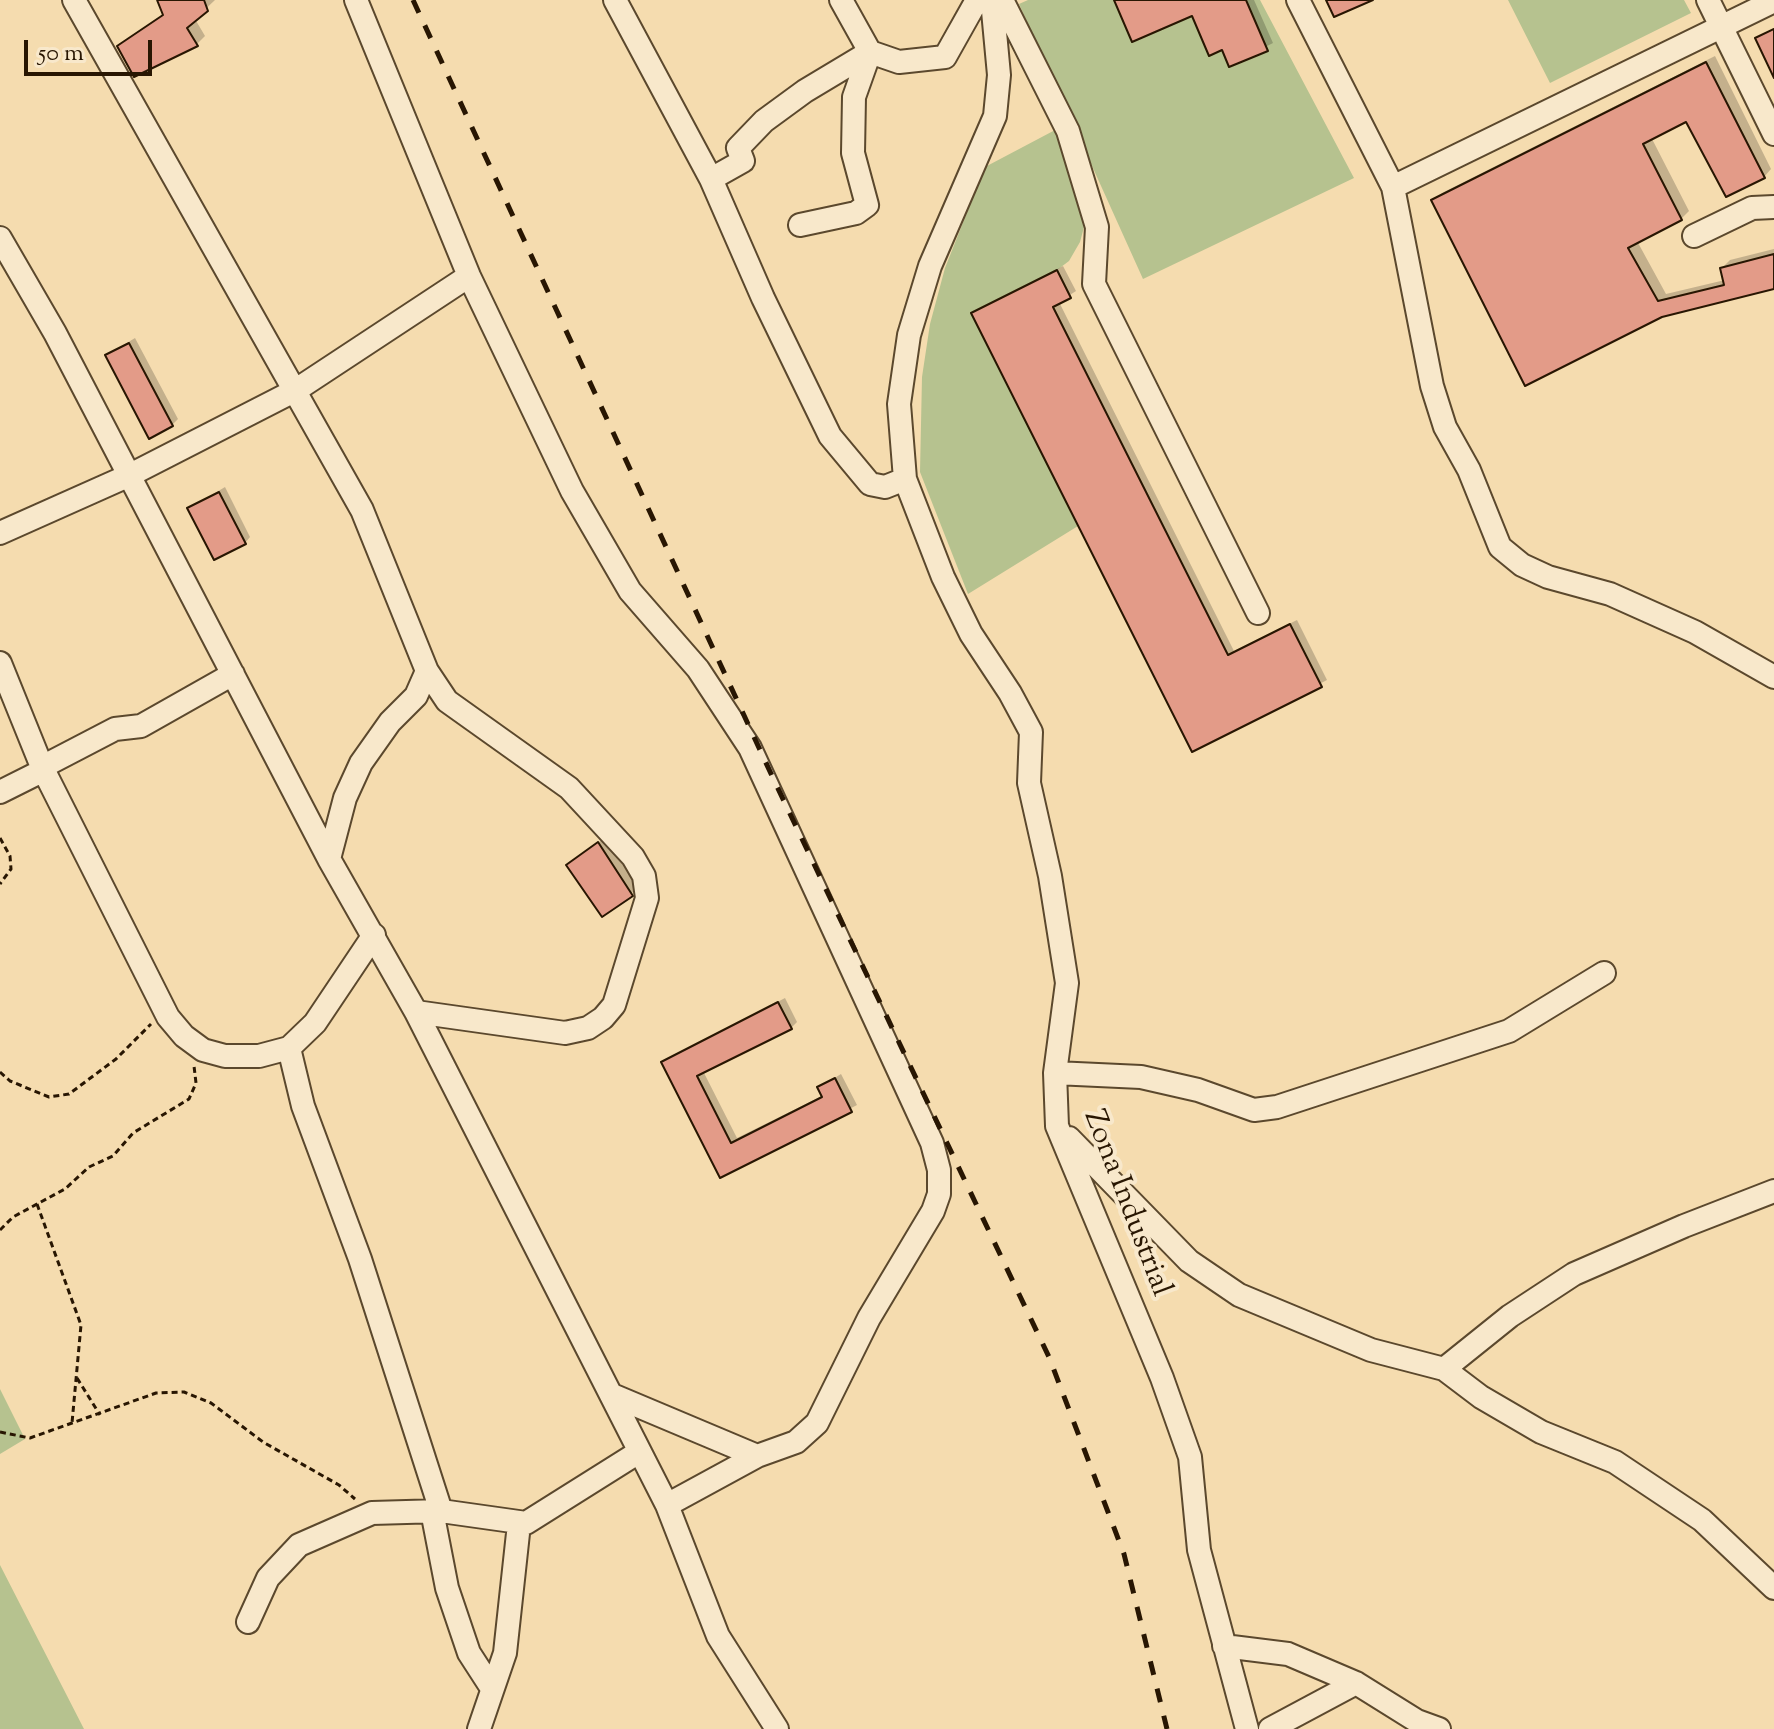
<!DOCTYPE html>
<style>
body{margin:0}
#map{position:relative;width:1774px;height:1729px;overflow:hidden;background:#f5dcaf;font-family:"Sorts Mill Goudy",serif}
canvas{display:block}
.scale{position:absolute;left:24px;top:40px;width:128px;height:36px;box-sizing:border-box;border:4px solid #281602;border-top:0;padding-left:10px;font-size:24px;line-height:28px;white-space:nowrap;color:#281602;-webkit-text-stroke:6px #f8e8cb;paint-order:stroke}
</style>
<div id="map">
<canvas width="1774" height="1729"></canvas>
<div class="scale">50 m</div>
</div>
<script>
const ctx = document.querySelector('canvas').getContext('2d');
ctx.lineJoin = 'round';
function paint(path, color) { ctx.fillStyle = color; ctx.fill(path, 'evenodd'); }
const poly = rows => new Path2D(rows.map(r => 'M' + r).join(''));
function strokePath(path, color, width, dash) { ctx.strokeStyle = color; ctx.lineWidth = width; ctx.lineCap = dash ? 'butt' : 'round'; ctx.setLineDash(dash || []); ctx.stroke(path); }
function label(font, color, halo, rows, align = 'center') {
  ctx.font = font + ' "Sorts Mill Goudy",serif'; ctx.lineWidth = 8; ctx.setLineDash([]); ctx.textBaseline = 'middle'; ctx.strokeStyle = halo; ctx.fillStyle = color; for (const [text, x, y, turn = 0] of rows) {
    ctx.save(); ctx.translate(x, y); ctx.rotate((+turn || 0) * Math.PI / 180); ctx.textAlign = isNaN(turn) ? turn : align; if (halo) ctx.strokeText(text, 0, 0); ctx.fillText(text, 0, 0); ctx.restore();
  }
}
const green = poly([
 [1028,0,1260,0,1354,178,1143,279,1019,4],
 [1508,0,1684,0,1691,13,1550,83],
 [1057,129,1084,227,1080,242,1069,261,1057,270,971,313,1078,526,968,594,920,472,922,377,930,324,945,268,985,167],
 [0,1389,25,1439,0,1454],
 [0,1565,84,1729,0,1729]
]);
const shadow = poly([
 [159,0,215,0,195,19,205,36,197,44,120,47,165,14],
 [1116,0,1254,0,1273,43,1230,65,1223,48,1193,14],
 [1715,56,1771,169,1764,177,1687,119,1651,137,1689,211,1681,219,1637,241,1666,294,1725,280,1722,268,1730,260,1774,249,1774,287,1661,315,1434,201,1442,193],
 [1063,266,1076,291,1059,302,1234,651,1297,620,1327,680,1192,749,973,313],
 [135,338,178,419,172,425,107,355],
 [225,487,250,537,245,543,190,508],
 [607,836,639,886,631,894,568,865],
 [785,998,797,1022,791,1028,703,1071,737,1138,824,1095,820,1087,841,1074,857,1105,721,1176,663,1062]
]);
const building = poly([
 [157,0,204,0,208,11,187,28,198,46,134,77,117,46,163,15,157,0],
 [1114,0,1246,0,1268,51,1229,67,1222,50,1209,56,1192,16,1132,42,1114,0],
 [1326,0,1373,0,1334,17,1326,0],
 [1774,29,1774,78,1755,38,1774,29],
 [1706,62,1765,178,1726,197,1686,122,1643,144,1682,220,1628,248,1658,301,1724,285,1720,268,1774,254,1774,289,1662,317,1525,386,1431,200,1706,62],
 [1057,270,1071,298,1053,307,1228,655,1290,624,1322,687,1192,752,971,313,1057,270],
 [129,343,173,426,149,439,105,355,129,343],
 [219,492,246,544,214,560,187,508,219,492],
 [598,842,633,896,602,917,566,865,598,842],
 [778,1002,792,1029,697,1076,731,1143,822,1097,817,1087,835,1078,852,1112,720,1178,661,1062,778,1002]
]);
const path = poly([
 [0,838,10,856,11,869,0,884],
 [0,1072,10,1081,49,1097,69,1094,116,1059,151,1024],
 [37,1204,81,1325,72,1423],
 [0,1230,13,1217,65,1189,89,1167,113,1156,133,1133,189,1099,196,1083,194,1066],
 [77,1378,100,1415],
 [0,1432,30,1438,156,1393,184,1392,211,1403,263,1442,339,1485,355,1499]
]);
const minor = poly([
 [74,0,362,510,427,671,447,701,569,788,633,857,644,876,647,898,614,1005,603,1018,588,1028,565,1033,416,1012],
 [356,0,469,276,572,491,630,591,698,669,750,748,932,1143,939,1170,939,1194,933,1211,869,1318,817,1423,796,1442,757,1456,667,1505],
 [615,0,711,179,763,298,830,436,870,484,885,487,905,479],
 [841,0,870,52,899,62,945,57,977,0],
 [992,0,999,75,995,116,930,266,909,335,899,404,905,479,943,577,971,634,1010,693,1031,732,1029,783,1050,876,1067,983,1055,1073,1057,1126,1162,1378,1190,1457,1199,1550,1247,1729],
 [1002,0,1068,131,1097,227,1094,284,1258,613],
 [1298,0,1393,187,1432,386,1445,427,1469,470,1500,547,1522,565,1548,577,1610,594,1695,632,1774,677],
 [1708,0,1774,134],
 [711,179,743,161,738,148,764,121,805,91,870,52,854,97,853,153,867,205,856,213,800,225],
 [1393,187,1774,1],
 [1694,236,1752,208,1774,207],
 [0,238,55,333,329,859,416,1012,667,1505,718,1636,777,1729],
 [0,533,130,475,296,390,469,276],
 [0,663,42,767,168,1017,184,1036,203,1050,225,1056,259,1056,289,1048,315,1023,374,935],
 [42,767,115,729,141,726,233,674],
 [0,792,44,770],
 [329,859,345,798,361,763,390,722,416,696,427,671],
 [289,1048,303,1106,360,1259,441,1511,526,1523,639,1452],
 [1055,1073,1141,1077,1198,1090,1254,1110,1277,1107,1509,1031,1604,973],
 [1069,1138,1189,1261,1239,1295,1371,1350,1444,1369,1481,1397,1541,1432,1615,1462,1702,1520,1774,1588],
 [1444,1369,1510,1316,1574,1274,1684,1226,1774,1191],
 [612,1395,757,1456],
 [432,1511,447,1588,469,1653,491,1687],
 [248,1622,268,1578,299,1545,372,1513,441,1511],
 [1224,1646,1288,1654,1356,1683,1417,1721,1439,1729],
 [479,1729,505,1653,519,1524],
 [1270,1729,1356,1683]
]);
const rail = poly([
 [413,0,773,778,1049,1357,1124,1554,1167,1729]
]);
const streetNames = [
 ["Zona Industrial",1125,1204,69]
];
paint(green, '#b6c28f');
paint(shadow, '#0003');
paint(building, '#e39b88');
strokePath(building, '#281602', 2);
strokePath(minor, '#5b482d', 26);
strokePath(path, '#281602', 3, [6, 4]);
strokePath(minor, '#f8e8cb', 22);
strokePath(rail, '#281602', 5, [14, 14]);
label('30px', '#281602', '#f8e8cb', streetNames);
</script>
